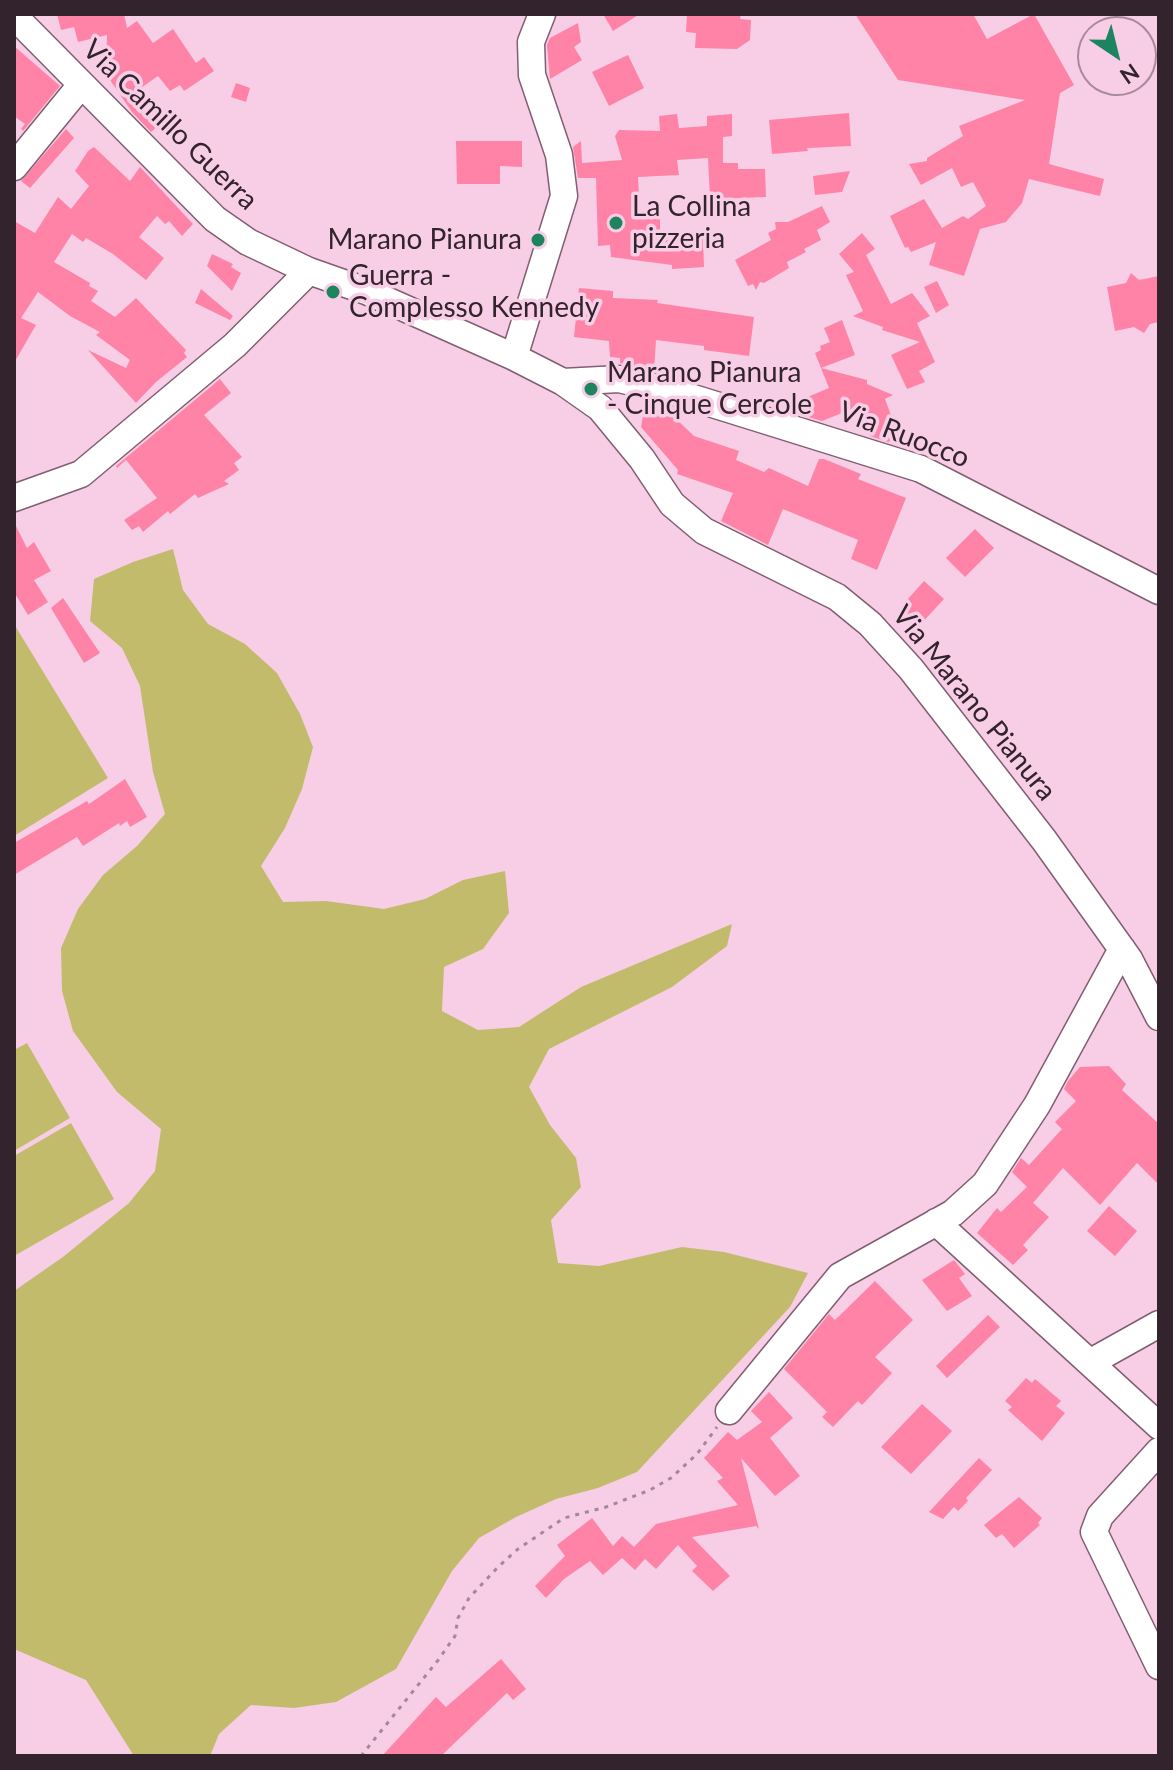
<!DOCTYPE html>
<style>
body{margin:0}
#map{position:relative;width:1173px;height:1770px;overflow:hidden;background:#f7cee6;font-family:Lato,sans-serif}
canvas{display:block}
.frame{position:absolute;inset:0;border:16px solid #32232c;pointer-events:none}
.north{position:absolute;left:1077px;top:16px;width:80px;height:80px;box-sizing:border-box;background:#f7cee6;border:2px solid #a88a9c;border-radius:50%;rotate:145deg;font-size:22px;font-weight:700;line-height:32px;text-align:center;color:#32232c}
.north::after{content:'';display:block;margin:auto;width:28px;height:36px;background:#1e845f;clip-path:polygon(50% 0,100% 100%,50% 72%,0 100%)}
</style>
<div id="map">
<canvas width="1173" height="1770"></canvas>
<div class="frame"></div>
<div class="north">N</div>
</div>
<script>
const ctx = document.querySelector('canvas').getContext('2d');
ctx.lineJoin = 'round';
function paint(path, color) { ctx.fillStyle = color; ctx.fill(path, 'evenodd'); }
const poly = rows => new Path2D(rows.map(r => 'M' + r).join(''));
function strokePath(path, color, width, dash) { ctx.strokeStyle = color; ctx.lineWidth = width; ctx.lineCap = dash ? 'butt' : 'round'; ctx.setLineDash(dash || []); ctx.stroke(path); }
function label(font, color, halo, rows, align = 'center') {
  ctx.font = font + ' Lato,sans-serif'; ctx.lineWidth = 7; ctx.setLineDash([]); ctx.textBaseline = 'middle'; ctx.strokeStyle = halo; ctx.fillStyle = color; for (const [text, x, y, turn = 0] of rows) {
    ctx.save(); ctx.translate(x, y); ctx.rotate((+turn || 0) * Math.PI / 180); ctx.textAlign = isNaN(turn) ? turn : align; if (halo) ctx.strokeText(text, 0, 0); ctx.fillText(text, 0, 0); ctx.restore();
  }
}
const green = poly([
 [173,549,183,590,208,624,245,644,277,673,300,714,313,747,302,789,285,828,261,866,283,902,326,901,384,909,425,899,463,880,505,871,509,913,483,949,444,967,442,1011,478,1030,519,1027,581,987,732,924,727,946,672,987,549,1049,529,1087,550,1125,576,1158,581,1187,551,1220,558,1263,599,1266,682,1247,724,1252,808,1273,790,1307,637,1472,598,1488,556,1499,516,1517,479,1538,452,1571,396,1669,336,1702,294,1708,251,1705,219,1734,210,1756,134,1756,86,1680,14,1649,14,1291,63,1257,129,1203,155,1171,161,1129,117,1092,73,1031,62,991,61,948,78,909,103,875,137,846,165,814,153,772,140,686,122,648,90,621,94,579,133,562],
 [14,624,108,778,14,836],
 [27,1043,70,1118,14,1151,14,1050],
 [71,1123,114,1199,14,1256,14,1156]
]);
const building = poly([
 [57,14,124,14,127,28,137,21,153,43,173,29,196,63,204,57,214,71,184,91,180,85,170,91,158,76,135,92,162,122,151,132,132,112,103,70,106,67,107,35,78,42,74,27,61,30],
 [603,14,640,14,613,31],
 [687,14,741,14,740,19,751,20,750,40,737,49,695,48,696,33,686,32],
 [855,14,973,14,987,39,1034,14,1074,85,1060,93,1049,164,1104,179,1100,196,1029,179,1022,203,1006,222,980,229,964,276,929,265,936,242,911,252,908,247,905,248,890,216,924,199,942,228,963,216,968,219,986,206,973,182,961,187,952,168,921,185,909,164,927,161,927,158,963,136,959,126,1025,100,898,80],
 [578,23,581,42,574,47,582,60,550,79,547,45,550,38],
 [14,46,60,86,23,131,21,129,25,124,14,116],
 [628,55,644,88,609,106,592,72],
 [236,83,250,88,246,102,231,97],
 [849,113,851,146,807,148,808,151,772,154,769,120],
 [677,114,679,128,707,126,707,116,732,114,732,136,723,137,723,163,738,163,738,169,765,169,766,197,710,199,708,158,677,160,679,175,638,177,640,214,649,214,649,219,660,219,660,240,703,239,704,267,672,269,672,265,611,257,610,245,598,246,596,178,578,178,573,147,581,141,582,163,622,160,615,136,619,130,660,131,659,116],
 [66,129,74,138,30,188,21,181],
 [456,141,522,141,522,167,500,166,500,184,457,184],
 [94,147,130,181,140,167,193,224,182,236,169,221,165,224,157,216,139,237,164,258,146,280,113,254,86,238,83,242,72,234,54,262,90,283,89,286,98,291,91,301,115,317,136,298,186,350,184,353,187,357,156,382,136,403,88,350,126,368,130,360,96,335,100,332,70,316,38,292,21,318,36,325,14,363,14,221,35,233,58,197,71,209,89,186,75,171,88,151],
 [850,171,842,192,815,195,813,176],
 [822,206,830,222,817,230,821,240,804,249,806,252,787,262,789,268,764,283,760,282,756,290,753,284,748,286,735,260,771,240,768,233,776,229,775,222,788,222],
 [862,233,875,249,866,255,891,304,912,293,930,316,917,323,935,362,919,371,925,382,907,389,891,355,920,342,882,330,883,327,853,316,863,311,846,275,854,272,839,254],
 [212,254,233,264,231,267,241,273,232,291,207,266],
 [1131,273,1139,280,1159,276,1159,322,1150,324,1144,333,1134,327,1115,331,1107,287,1126,283],
 [937,281,949,305,936,313,924,287],
 [579,288,613,291,613,298,658,300,657,303,754,317,749,356,704,350,704,346,656,340,654,371,620,363,620,358,610,357,609,341,574,337],
 [201,289,233,316,230,320,195,303],
 [842,320,855,355,821,368,867,380,867,384,893,395,885,399,899,437,888,442,870,436,857,407,822,421,805,416,798,401,829,388,815,353,821,350,820,346,830,342,824,328],
 [220,379,231,393,204,415,242,457,234,463,239,470,224,481,229,484,198,498,195,494,170,514,168,511,143,532,139,526,132,530,124,520,157,498,126,460,117,468,116,466],
 [651,409,672,415,694,436,739,451,736,460,764,472,769,468,808,486,819,459,824,459,861,474,858,479,906,498,877,570,851,559,858,540,783,509,768,545,721,521,733,493,677,474,678,470,641,427,643,416],
 [14,522,27,548,34,542,51,571,34,580,48,602,28,615,14,592],
 [975,529,994,548,965,577,946,558],
 [924,581,944,599,919,626,899,609],
 [63,598,100,653,84,663,51,608],
 [125,779,147,817,130,827,127,821,120,826,119,823,83,846,77,837,14,875,14,843,87,801,89,804],
 [1109,1066,1126,1084,1122,1090,1159,1124,1159,1185,1137,1163,1100,1205,1063,1168,1033,1203,1049,1217,1023,1245,1028,1250,1013,1265,977,1233,997,1208,1001,1212,1027,1187,1012,1172,1021,1158,1029,1165,1062,1129,1055,1122,1076,1101,1064,1089,1068,1081,1080,1067],
 [1109,1206,1137,1231,1115,1256,1087,1231],
 [954,1260,965,1274,959,1278,972,1296,947,1311,922,1280],
 [875,1281,913,1320,875,1357,892,1373,862,1405,858,1401,833,1427,822,1417,827,1412,784,1369,829,1314,835,1320],
 [988,1315,1000,1327,947,1378,936,1366],
 [1026,1378,1032,1383,1035,1379,1061,1401,1056,1406,1065,1413,1042,1441,1008,1410,1012,1407,1005,1401],
 [769,1392,793,1418,770,1438,800,1476,775,1496,741,1458,759,1529,756,1526,692,1537,730,1576,713,1591,692,1571,697,1566,678,1545,656,1569,645,1559,635,1570,622,1558,603,1575,590,1561,564,1579,546,1598,535,1586,565,1556,557,1545,592,1518,613,1546,622,1536,634,1547,656,1524,738,1505,717,1481,723,1478,704,1458,728,1432,737,1440,762,1422,751,1411],
 [922,1404,952,1431,911,1474,881,1447],
 [979,1458,992,1470,966,1498,968,1501,958,1511,954,1507,943,1519,929,1512],
 [1019,1497,1042,1518,1038,1523,1040,1525,1014,1548,1002,1534,996,1538,984,1525],
 [501,1659,526,1689,513,1700,507,1693,441,1756,382,1756,436,1697,446,1707]
]);
const path = poly([
 [361,1756,439,1659,455,1636,458,1618,469,1598,498,1567,518,1549,564,1518,606,1507,650,1490,671,1478,697,1454,717,1427]
]);
const minor = poly([
 [14,16,215,219,248,242,309,271,366,291,514,357,563,382,600,408,642,459,672,504,704,531,837,597,870,624,911,669,1044,840,1129,959,1159,1017],
 [14,167,81,85],
 [514,357,564,196,559,155,532,75,531,42,542,14],
 [563,382,619,379,674,392,921,469,1159,591],
 [14,498,81,474,235,345,309,271],
 [936,1222,1159,1426],
 [1091,1362,1159,1324],
 [729,1411,840,1276,953,1213,985,1184,1037,1105,1122,949],
 [1159,1451,1100,1516,1094,1532,1159,1666]
]);
const markers = [
 [616,223,8,"#1e845f"],
 [538,240,8,"#1e845f"],
 [333,292,8,"#1e845f"],
 [591,389,8,"#1e845f"]
];
const streetNames = [
 ["Via Camillo Guerra",170,125,44],
 ["Via Ruocco",904,435,21],
 ["Via Marano Pianura",974,703,51]
];
const poiNames = [
 ["La Collina",632,207],
 ["pizzeria",632,239],
 ["Marano Pianura",522,240,"right"],
 ["Guerra -",349,276],
 ["Complesso Kennedy",349,308],
 ["Marano Pianura",607,373],
 ["- Cinque Cercole",607,405]
];
paint(green, '#c3bb6c');
paint(building, '#fe83a6');
strokePath(minor, '#815e72', 29);
strokePath(path, '#a58799', 3, [4, 6]);
strokePath(minor, '#fff', 26);
for (const [x, y, r, color] of markers) { const dot = new Path2D(); dot.arc(x, y, r, 0, 2 * Math.PI); ctx.fillStyle = color; ctx.fill(dot); strokePath(dot, '#f7cee6', 3); }
label('28px', '#32232c', '#f7cee6', streetNames);
label('28px', '#32232c', '#f7cee6', poiNames, 'left');
</script>
